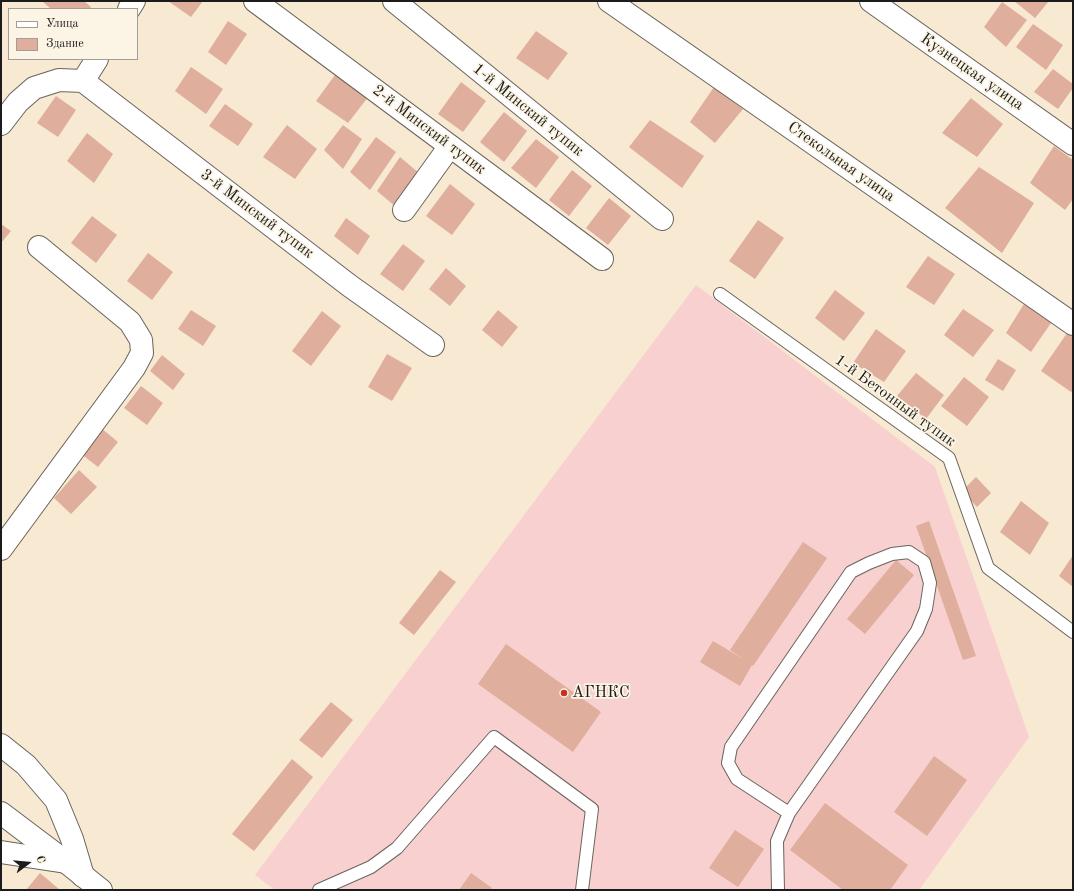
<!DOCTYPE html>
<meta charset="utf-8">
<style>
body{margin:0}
#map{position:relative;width:1074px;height:891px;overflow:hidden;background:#f8e9d2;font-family:"Old Standard TT",serif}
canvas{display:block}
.frame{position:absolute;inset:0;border:2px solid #1c1c1c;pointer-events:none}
.legend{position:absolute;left:8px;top:8px;width:130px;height:52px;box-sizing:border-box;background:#fcf5e5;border:1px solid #a29e95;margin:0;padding:5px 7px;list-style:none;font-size:12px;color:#1c1c1c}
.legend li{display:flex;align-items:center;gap:8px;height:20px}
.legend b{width:20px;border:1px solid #a29e95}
.north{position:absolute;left:8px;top:843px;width:40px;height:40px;-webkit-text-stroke:3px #fcf5e5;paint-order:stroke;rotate:74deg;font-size:11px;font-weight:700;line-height:16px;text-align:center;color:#1c1c1c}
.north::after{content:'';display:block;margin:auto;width:14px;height:18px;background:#1c1c1c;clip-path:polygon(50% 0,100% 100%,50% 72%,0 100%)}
</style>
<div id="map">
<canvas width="1074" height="891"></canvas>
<div class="frame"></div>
<ul class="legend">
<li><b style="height:5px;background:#fff"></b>Улица</li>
<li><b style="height:11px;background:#dfae9c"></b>Здание</li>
</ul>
<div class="north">С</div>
</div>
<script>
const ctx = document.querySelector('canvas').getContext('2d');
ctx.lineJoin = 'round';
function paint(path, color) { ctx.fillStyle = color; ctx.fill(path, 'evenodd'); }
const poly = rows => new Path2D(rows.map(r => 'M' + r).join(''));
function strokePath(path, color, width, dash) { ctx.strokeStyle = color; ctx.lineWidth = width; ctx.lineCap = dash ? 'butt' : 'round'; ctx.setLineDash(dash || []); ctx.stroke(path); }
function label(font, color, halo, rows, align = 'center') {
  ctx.font = font + ' "Old Standard TT",serif'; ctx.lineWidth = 3.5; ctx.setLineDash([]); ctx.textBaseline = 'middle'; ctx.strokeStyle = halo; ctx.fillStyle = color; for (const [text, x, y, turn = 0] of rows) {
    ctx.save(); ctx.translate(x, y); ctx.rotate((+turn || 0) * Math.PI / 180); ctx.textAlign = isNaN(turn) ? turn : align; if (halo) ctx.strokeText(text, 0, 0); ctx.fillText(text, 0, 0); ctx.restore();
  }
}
const built = poly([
 [696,285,935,467,1029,737,919,890,275,890,255,875]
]);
const building = poly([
 [42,1,84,1,91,7,90,9,51,9],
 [168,1,203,1,191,17],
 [1014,1,1049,1,1035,18],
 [1002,2,1027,20,1006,47,984,27],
 [228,21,247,34,226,65,208,52],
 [1033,24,1063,45,1046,70,1016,47],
 [536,31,568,53,548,80,516,58],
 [191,67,223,89,206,114,175,91],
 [1053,69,1073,84,1073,88,1058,109,1034,92],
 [335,75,369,96,348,123,316,101],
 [461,82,486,101,463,132,438,114],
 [714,87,743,109,715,143,690,122],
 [56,96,76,110,58,137,37,123],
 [971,98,1003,124,977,157,942,133],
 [225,104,253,124,238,146,209,126],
 [504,112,527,131,504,162,480,142],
 [650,120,704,156,682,188,629,147],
 [287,125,317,149,295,179,263,157],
 [343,125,362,139,343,169,324,150],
 [87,133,113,154,94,183,67,161],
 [376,137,396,152,370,190,350,172],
 [536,139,559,157,536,188,511,168],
 [1054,146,1073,160,1073,199,1065,210,1030,183],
 [400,157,419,173,396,207,377,191],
 [979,167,1034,203,1002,253,945,208],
 [572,170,592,186,569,216,549,200],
 [450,184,475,204,452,235,426,216],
 [609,198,631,216,608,245,586,228],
 [92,216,117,235,96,263,71,243],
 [346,218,370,236,358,255,334,236],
 [758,220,784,238,755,279,729,261],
 [1,224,11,231,1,243],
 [403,244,425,261,403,291,380,274],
 [148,253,173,272,152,300,127,281],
 [928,256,955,274,934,305,906,287],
 [446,268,466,286,450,306,429,289],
 [835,290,865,313,844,341,815,318],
 [1027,299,1053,320,1031,352,1006,333],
 [963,309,994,330,973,357,944,335],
 [191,310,216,326,203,346,178,329],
 [498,310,518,327,502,347,482,330],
 [322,311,341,326,311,366,292,351],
 [876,329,906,351,884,382,853,363],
 [1067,333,1073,337,1073,390,1071,392,1041,371],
 [387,354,412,368,392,401,368,387],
 [162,355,185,374,173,390,150,371],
 [998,359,1016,370,1003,391,985,380],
 [916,373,944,395,926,419,897,396],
 [964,377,989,397,967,426,941,406],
 [141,386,163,403,147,425,124,408],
 [101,428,118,442,98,467,80,453],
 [79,470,97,487,71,514,54,498],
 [976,477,991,493,977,507,962,491],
 [1021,501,1049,523,1030,555,1000,532],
 [929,521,976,656,963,660,916,526],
 [803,542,827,558,753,666,752,665,740,686,700,662,713,641,745,660,730,650],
 [1073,555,1073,587,1059,576],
 [896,560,914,575,865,634,847,619],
 [440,570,456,582,414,635,399,623],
 [506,644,601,712,573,752,478,684],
 [331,702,353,720,322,758,299,740],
 [934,756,967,780,927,836,894,812],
 [292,759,313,777,254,851,232,834],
 [825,803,908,865,890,890,843,890,790,850],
 [735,830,764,849,738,887,709,868],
 [40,873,60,890,26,890],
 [471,873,492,888,490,890,459,890]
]);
const service = poly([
 [720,294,949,458,988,568,1073,632],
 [319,890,371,867,397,848,494,737,592,809,582,890],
 [778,890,777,841,789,813,917,631,926,609,930,583,924,562,909,552,892,554,869,563,851,572,731,747,728,763,737,779,789,813]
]);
const minor = poly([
 [255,1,602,259],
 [394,1,662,219],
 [609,1,1073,324],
 [871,1,1073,144],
 [129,9,134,1],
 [83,81,350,286,433,345],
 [1,124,18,102,34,88,59,80,83,81,97,59],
 [404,210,450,146],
 [1,549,134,368,142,353,141,340,130,322,39,247],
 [1,745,26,765,56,800,72,839,83,876],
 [1,852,66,862]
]);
const tertiary = poly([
 [1,813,66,862,101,890]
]);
const markers = [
 [564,693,4,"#c8321e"]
];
const streetNames = [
 ["Кузнецкая улица",972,72,35],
 ["1-й Минский тупик",528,110,39],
 ["2-й Минский тупик",429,130,37],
 ["Стекольная улица",841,162,35],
 ["3-й Минский тупик",257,214,37],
 ["1-й Бетонный тупик",895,401,36]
];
const poiNames = [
 ["АГНКС",572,693]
];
paint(built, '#f7d0cf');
paint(building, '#dfae9c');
strokePath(service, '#69645c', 14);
strokePath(minor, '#69645c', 24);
strokePath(tertiary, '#69645c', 24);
strokePath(service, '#fff', 12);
strokePath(minor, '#fff', 22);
strokePath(tertiary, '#fff', 22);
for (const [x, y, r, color] of markers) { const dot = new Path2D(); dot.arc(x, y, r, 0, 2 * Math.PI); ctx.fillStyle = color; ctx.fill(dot); strokePath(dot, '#fcf5e5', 1.5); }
label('16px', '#1c1c1c', '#fcf5e5', streetNames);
label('16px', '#1c1c1c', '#fcf5e5', poiNames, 'left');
</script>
